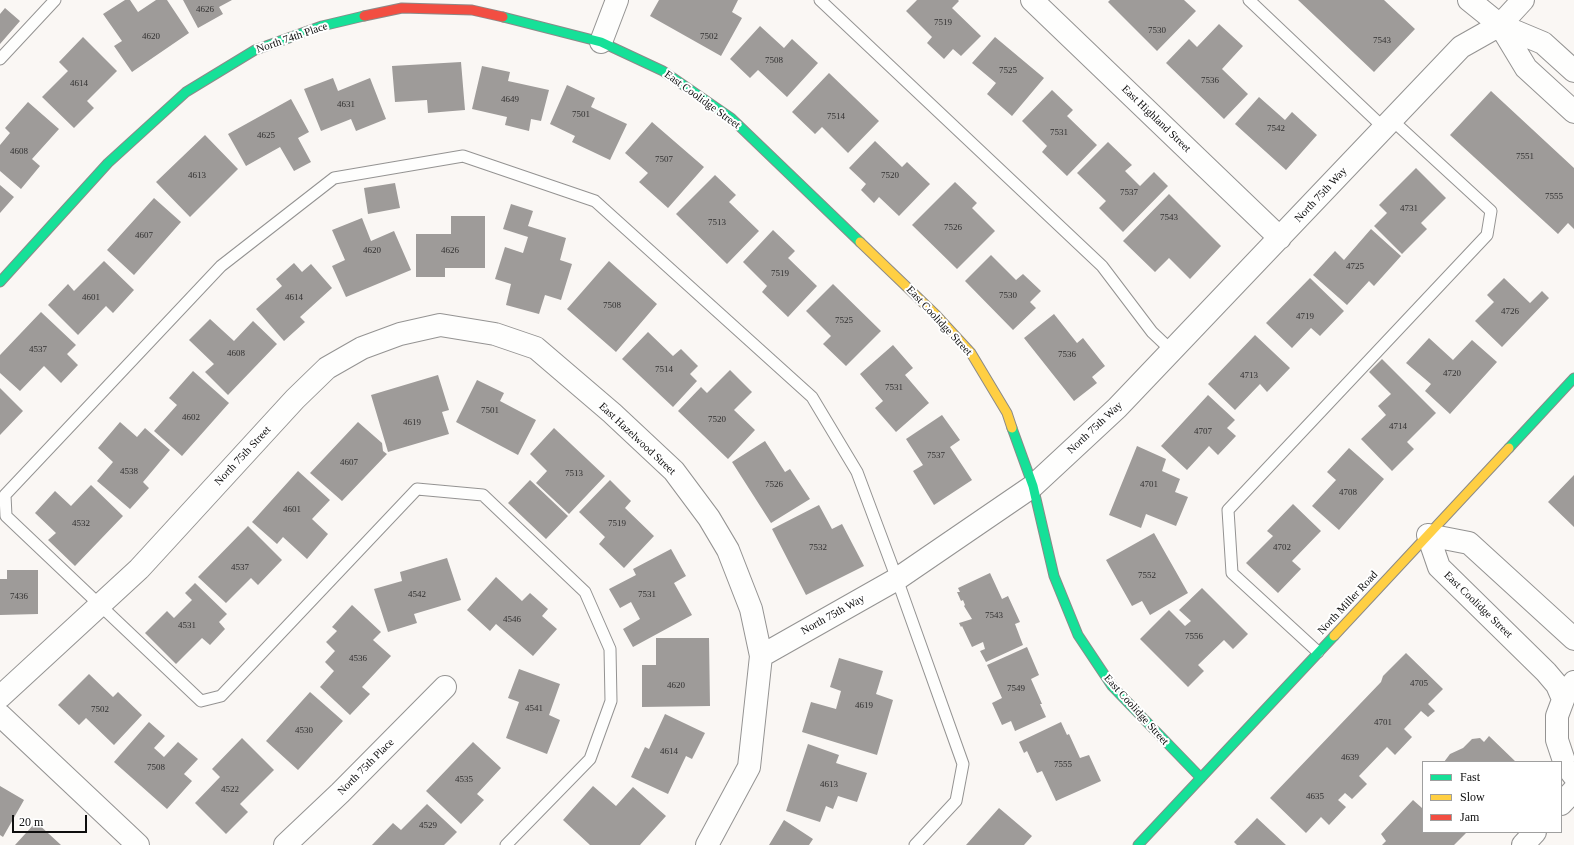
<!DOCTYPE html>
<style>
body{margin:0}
#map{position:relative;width:1574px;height:845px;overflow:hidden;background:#faf7f4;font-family:Georgia,serif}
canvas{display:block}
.legend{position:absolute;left:1422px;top:761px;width:140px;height:72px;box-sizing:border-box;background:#fff;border:1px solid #9f9f9f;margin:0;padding:5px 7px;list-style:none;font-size:12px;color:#0e0e0e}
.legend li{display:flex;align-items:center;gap:8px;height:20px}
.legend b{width:20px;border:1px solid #9f9f9f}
.scale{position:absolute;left:12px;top:815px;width:75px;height:18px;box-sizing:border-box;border:2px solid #0e0e0e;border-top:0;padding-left:5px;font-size:12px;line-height:14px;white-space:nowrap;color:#0e0e0e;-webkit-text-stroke:3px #fff;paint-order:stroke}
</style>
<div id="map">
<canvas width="1574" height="845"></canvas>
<ul class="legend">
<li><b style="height:5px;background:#16e098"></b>Fast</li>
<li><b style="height:5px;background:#ffcf43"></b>Slow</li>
<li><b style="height:5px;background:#f24e42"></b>Jam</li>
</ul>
<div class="scale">20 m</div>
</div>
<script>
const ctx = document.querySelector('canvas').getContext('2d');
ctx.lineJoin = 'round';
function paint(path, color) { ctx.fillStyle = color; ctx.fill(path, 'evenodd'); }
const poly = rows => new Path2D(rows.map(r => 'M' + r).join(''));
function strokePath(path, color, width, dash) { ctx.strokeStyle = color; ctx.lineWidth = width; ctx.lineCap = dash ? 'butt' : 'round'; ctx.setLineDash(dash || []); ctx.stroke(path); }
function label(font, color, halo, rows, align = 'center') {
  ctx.font = font + ' Georgia,serif'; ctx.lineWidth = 4; ctx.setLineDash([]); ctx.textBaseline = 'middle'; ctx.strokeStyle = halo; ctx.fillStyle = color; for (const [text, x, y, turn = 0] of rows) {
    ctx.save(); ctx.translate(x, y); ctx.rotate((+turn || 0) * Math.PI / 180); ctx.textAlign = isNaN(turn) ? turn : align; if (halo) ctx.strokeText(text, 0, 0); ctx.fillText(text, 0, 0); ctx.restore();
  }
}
const building = poly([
 [125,0,130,0,138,12,156,0,167,0,189,33,132,72,114,46,122,41,103,14],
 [183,0,232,0,219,7,223,14,198,28],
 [659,0,738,0,732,12,742,18,721,56,650,16],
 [917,0,958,0,959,1,952,8,981,36,961,56,953,49,944,59,927,43,932,37,906,11],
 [1110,0,1184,0,1196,11,1157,51,1108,2],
 [1298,0,1384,0,1415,29,1374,72],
 [5,8,20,21,0,44,0,14],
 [1219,24,1243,46,1222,69,1248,94,1224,119,1166,63,1189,39,1197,47],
 [760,26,784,48,792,39,818,63,787,97,758,70,750,78,730,59],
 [83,37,117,71,87,101,94,108,74,128,42,97,68,71,59,62],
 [995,37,1044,78,1012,116,987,94,996,83,972,63],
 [461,62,465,110,428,113,427,100,395,102,392,66],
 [482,66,510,72,508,81,549,90,541,121,531,119,529,131,505,125,507,117,472,109],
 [829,73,879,121,848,153,822,127,815,134,792,112],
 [333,78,338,91,370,78,386,119,356,131,351,119,321,131,304,89],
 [567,85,595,98,591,107,627,124,610,160,572,142,575,136,550,124],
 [1052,90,1073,110,1067,116,1097,145,1067,176,1042,152,1047,146,1022,121],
 [1491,91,1574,168,1574,229,1568,223,1558,234,1450,135],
 [1259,97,1285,120,1292,112,1317,135,1286,170,1235,124],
 [291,99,309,132,298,138,311,162,294,171,280,147,246,166,228,134],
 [28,102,59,129,32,159,40,166,21,189,0,171,0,145,10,133,5,128],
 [652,122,704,167,668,208,639,182,648,173,625,153],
 [205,135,238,169,190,217,156,182],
 [875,141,902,167,907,162,930,184,899,216,879,197,874,203,861,190,866,184,849,168],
 [1108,142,1132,165,1125,171,1140,186,1154,172,1168,186,1123,232,1099,208,1106,201,1077,173],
 [1416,168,1446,198,1421,223,1427,229,1402,254,1374,226,1387,213,1379,205],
 [715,175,736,195,729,202,759,231,727,264,676,214],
 [955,182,977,203,972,208,995,231,957,269,912,225],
 [395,183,400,208,368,214,364,188],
 [0,185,14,197,0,213],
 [1169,194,1221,246,1190,279,1169,258,1155,272,1123,241],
 [154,198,181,222,134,275,107,250],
 [511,204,533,211,528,226,566,238,560,260,572,264,561,300,545,295,539,314,506,305,511,284,495,279,505,247,523,253,528,237,503,229],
 [451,216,485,216,485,268,445,268,445,277,416,277,416,234,451,234],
 [362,218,371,241,394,231,411,270,346,297,332,266,345,260,332,230],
 [1371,229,1401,256,1374,286,1369,281,1347,305,1313,275,1335,251,1344,260],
 [773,230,795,251,788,258,817,286,788,317,762,292,767,286,743,262],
 [991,255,1016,280,1023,274,1041,291,1030,302,1036,308,1013,330,965,281],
 [104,261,134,290,113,313,106,306,78,335,48,305,68,284,74,291],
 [609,261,657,304,616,352,567,309],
 [294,263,302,272,311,264,332,288,300,317,305,322,284,341,256,309,282,286,276,279],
 [1310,278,1344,311,1320,336,1311,328,1292,348,1266,323],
 [1504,278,1530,303,1542,291,1549,298,1502,347,1475,321,1494,302,1487,295],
 [833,284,881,331,846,366,823,344,831,336,806,311],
 [41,312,76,345,67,354,78,365,61,383,44,366,20,391,0,373,0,355],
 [1054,314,1077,343,1083,338,1105,366,1092,377,1097,383,1074,401,1024,338],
 [210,319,234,341,253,321,277,344,228,395,205,372,214,364,189,340],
 [648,332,673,356,681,349,698,366,690,374,697,381,673,407,622,359],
 [1255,335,1290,368,1267,392,1260,384,1235,410,1208,384],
 [1429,338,1453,360,1472,340,1497,362,1450,414,1425,391,1431,384,1406,363],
 [893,345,913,368,905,375,929,403,896,432,875,408,883,401,860,374],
 [1382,359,1436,413,1407,442,1414,449,1392,471,1361,439,1386,415,1378,406,1391,394,1369,372],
 [730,370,752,392,734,410,755,430,728,459,678,411,701,387,707,393],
 [193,371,229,403,182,456,154,431,177,405,169,398],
 [438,375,449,410,442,412,449,434,388,452,371,395],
 [477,380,504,393,500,401,536,420,518,455,456,422],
 [0,388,23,411,0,435],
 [1208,395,1235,420,1227,428,1236,436,1218,455,1209,446,1187,470,1161,446],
 [942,415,960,440,950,447,972,480,934,505,913,471,923,465,906,439],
 [120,422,137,437,145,428,170,450,143,482,149,488,130,509,97,481,113,462,98,448],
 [358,422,382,443,383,451,387,454,342,501,310,473],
 [554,428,605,476,569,514,536,483,547,471,530,454],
 [765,441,785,472,790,469,810,499,771,523,732,462],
 [1137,446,1166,459,1162,471,1180,479,1175,492,1188,497,1176,526,1146,514,1141,528,1109,515],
 [1349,448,1384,479,1339,530,1312,506,1336,480,1327,472],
 [298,471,330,500,312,519,328,534,307,559,283,537,277,544,252,522],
 [1574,475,1574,527,1548,502],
 [530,480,568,516,546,539,508,503],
 [610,480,631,501,625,508,654,536,624,568,599,544,605,537,579,512],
 [91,485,123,516,75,566,48,540,56,533,35,513,55,491,71,506],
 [1293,504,1321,531,1292,561,1301,569,1278,593,1246,563,1273,536,1267,531],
 [819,505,832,529,842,524,864,566,806,595,772,529],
 [248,526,282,560,258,585,251,578,226,603,198,577],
 [1154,533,1188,593,1150,615,1142,601,1132,606,1106,560],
 [671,549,686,576,674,583,692,615,633,647,623,629,640,619,631,602,620,608,609,589,636,575,633,569],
 [447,558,461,600,414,614,417,623,388,632,374,589,402,581,400,572],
 [7,570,38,570,38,614,0,615,0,579,7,579],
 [990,573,1002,599,1008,596,1020,622,1015,624,1023,645,986,662,980,651,985,649,983,642,972,647,962,626,961,627,959,623,972,619,964,606,965,605,963,600,961,601,957,592,960,592,958,588],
 [496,577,522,601,530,593,548,609,542,616,557,629,533,656,496,624,490,631,467,610],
 [195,583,227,614,219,622,225,629,210,645,202,638,176,664,145,633,167,611,174,618,192,600,185,593],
 [1202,588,1248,634,1233,649,1224,640,1198,665,1204,671,1188,687,1140,639,1169,610,1185,626,1191,621,1179,610],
 [352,605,381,632,373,640,391,656,362,687,370,694,350,715,320,687,334,671,325,662,335,651,326,642,337,631,332,627],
 [656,638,709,638,710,706,642,707,642,665,656,665],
 [1027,647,1039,675,1031,679,1042,704,1040,704,1046,717,1015,731,1011,721,1002,725,992,703,1002,698,987,665],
 [1406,653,1443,689,1428,704,1435,711,1428,717,1421,711,1404,729,1412,737,1395,755,1387,747,1359,776,1367,784,1352,799,1345,793,1338,800,1346,807,1329,825,1321,817,1306,833,1270,798,1381,682,1383,676],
 [839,658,883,671,876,694,893,700,877,755,802,732,811,702,836,709,841,691,830,687],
 [519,669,560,684,549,715,560,720,547,754,506,738,519,702,508,698],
 [89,674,113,697,118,692,142,715,114,745,86,718,79,725,58,705],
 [310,692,343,721,298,770,266,741],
 [665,714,705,733,692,759,686,756,668,794,631,777,645,747,649,749],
 [149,722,165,736,154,748,164,757,178,742,198,759,184,774,192,781,167,809,114,762],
 [1061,722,1067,735,1069,734,1080,758,1089,755,1101,781,1056,801,1042,771,1037,773,1027,751,1024,753,1019,742],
 [1489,736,1516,762,1444,762,1450,754,1463,748,1472,739,1480,738,1484,742],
 [242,738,274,770,240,804,248,812,226,834,195,803,220,777,212,769],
 [473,742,501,768,477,794,484,800,461,824,426,791],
 [808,744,839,755,836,763,867,773,857,802,838,796,833,809,826,806,820,822,786,811],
 [0,786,24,800,3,837,0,835],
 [593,786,616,806,633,787,666,816,640,845,590,845,563,820],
 [1413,800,1422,808,1423,806,1423,832,1467,832,1454,845,1382,845,1386,841,1381,834],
 [427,804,457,832,444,845,372,845,393,823,401,830],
 [999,808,1032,836,1024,845,966,845],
 [1257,818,1286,845,1237,845,1234,842],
 [784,820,813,839,809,845,769,845],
 [36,822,61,845,15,845]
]);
const lane = poly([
 [820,0,1102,266,1152,332,1172,351],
 [1249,0,1384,128],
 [0,59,55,0],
 [1318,652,1232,573,1228,510,1487,235,1491,211,1392,120],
 [506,845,590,759,611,701,610,649,585,592,483,495,417,489,221,696,201,701,6,516,5,495,221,266,334,178,463,156,595,201,812,397,857,472,897,579,963,764,956,801,915,845]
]);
const street = poly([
 [1032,0,1280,238],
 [1469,0,1500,25,1543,43,1574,71],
 [1500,25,1526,68,1574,112],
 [601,42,617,0],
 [1428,535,1439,567,1546,672,1557,685,1563,699],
 [1428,535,1469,543,1574,639],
 [1574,682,1566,692,1557,716,1557,740,1565,764,1574,776],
 [0,697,139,569,295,399,327,368,362,348,400,334,440,325,495,334,536,348,612,413,674,471,709,518,728,550,751,609,761,656],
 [0,715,138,845],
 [1561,804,1574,790],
 [285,845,340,793,445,687],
 [707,845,749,767,761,656,897,579,1033,486,1117,408,1461,47,1500,25,1523,0],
 [1523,845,1535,832]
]);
const fast = poly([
 [503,17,601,42,663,71,731,118,860,242],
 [0,282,108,163,186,92,255,50,322,26,364,16],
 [1012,428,1033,486,1054,576,1078,635,1112,686,1201,778],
 [1509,448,1574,378],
 [1138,845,1334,636]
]);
const slow = poly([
 [860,242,936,315,971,353,1007,413,1012,428],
 [1334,636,1509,448]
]);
const jam = poly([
 [364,16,402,8,472,10,503,17]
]);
const numberNames = [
 ["4626",205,10],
 ["7519",943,23],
 ["7530",1157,31],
 ["4620",151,37],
 ["7502",709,37],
 ["7543",1382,41],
 ["7508",774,61],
 ["7525",1008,71],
 ["7536",1210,81],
 ["4614",79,84],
 ["4649",510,100],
 ["4631",346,105],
 ["7501",581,115],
 ["7514",836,117],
 ["7542",1276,129],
 ["7531",1059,133],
 ["4625",266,136],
 ["4608",19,152],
 ["7551",1525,157],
 ["7507",664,160],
 ["4613",197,176],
 ["7520",890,176],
 ["7537",1129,193],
 ["7555",1554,197],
 ["4731",1409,209],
 ["7543",1169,218],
 ["7513",717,223],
 ["7526",953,228],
 ["4607",144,236],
 ["4620",372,251],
 ["4626",450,251],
 ["4725",1355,267],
 ["7519",780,274],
 ["7530",1008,296],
 ["4601",91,298],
 ["4614",294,298],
 ["7508",612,306],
 ["4726",1510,312],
 ["4719",1305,317],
 ["7525",844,321],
 ["4537",38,350],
 ["4608",236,354],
 ["7536",1067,355],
 ["7514",664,370],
 ["4720",1452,374],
 ["4713",1249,376],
 ["7531",894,388],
 ["7501",490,411],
 ["4602",191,418],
 ["7520",717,420],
 ["4619",412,423],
 ["4714",1398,427],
 ["4707",1203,432],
 ["7537",936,456],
 ["4607",349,463],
 ["4538",129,472],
 ["7513",574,474],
 ["7526",774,485],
 ["4701",1149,485],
 ["4708",1348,493],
 ["4601",292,510],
 ["4532",81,524],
 ["7519",617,524],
 ["7532",818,548],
 ["4702",1282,548],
 ["4537",240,568],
 ["7552",1147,576],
 ["4542",417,595],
 ["7531",647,595],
 ["7436",19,597],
 ["7543",994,616],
 ["4546",512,620],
 ["4531",187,626],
 ["7556",1194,637],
 ["4536",358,659],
 ["4705",1419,684],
 ["4620",676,686],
 ["7549",1016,689],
 ["4619",864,706],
 ["4541",534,709],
 ["7502",100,710],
 ["4701",1383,723],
 ["4530",304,731],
 ["4614",669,752],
 ["4639",1350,758],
 ["7555",1063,765],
 ["7508",156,768],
 ["4535",464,780],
 ["4613",829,785],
 ["4522",230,790],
 ["4635",1315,797],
 ["4529",428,826]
];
const streetNames = [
 ["North 74th Place",292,38,-19],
 ["East Coolidge Street",702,100,36],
 ["East Highland Street",1156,119,44],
 ["North 75th Way",1321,195,-47],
 ["East Coolidge Street",939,321,47],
 ["North 75th Way",1095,428,-43],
 ["East Hazelwood Street",637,439,43],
 ["North 75th Street",243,456,-47],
 ["North Miller Road",1348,603,-47],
 ["East Coolidge Street",1478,605,44],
 ["North 75th Way",833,615,-29],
 ["East Coolidge Street",1136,710,48],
 ["North 75th Place",366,767,-45]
];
paint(building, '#9e9b99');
strokePath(lane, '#949392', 13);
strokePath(street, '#949392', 24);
strokePath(fast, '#8b8a88', 11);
strokePath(slow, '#8b8a88', 11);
strokePath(jam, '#8b8a88', 11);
strokePath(lane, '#fefefd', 11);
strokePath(street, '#fefefd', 22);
strokePath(fast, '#16e098', 9);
strokePath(slow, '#ffcf43', 9);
strokePath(jam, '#f24e42', 9);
label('9px', '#323131', null, numberNames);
label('11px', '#0e0e0e', '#fff', streetNames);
</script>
